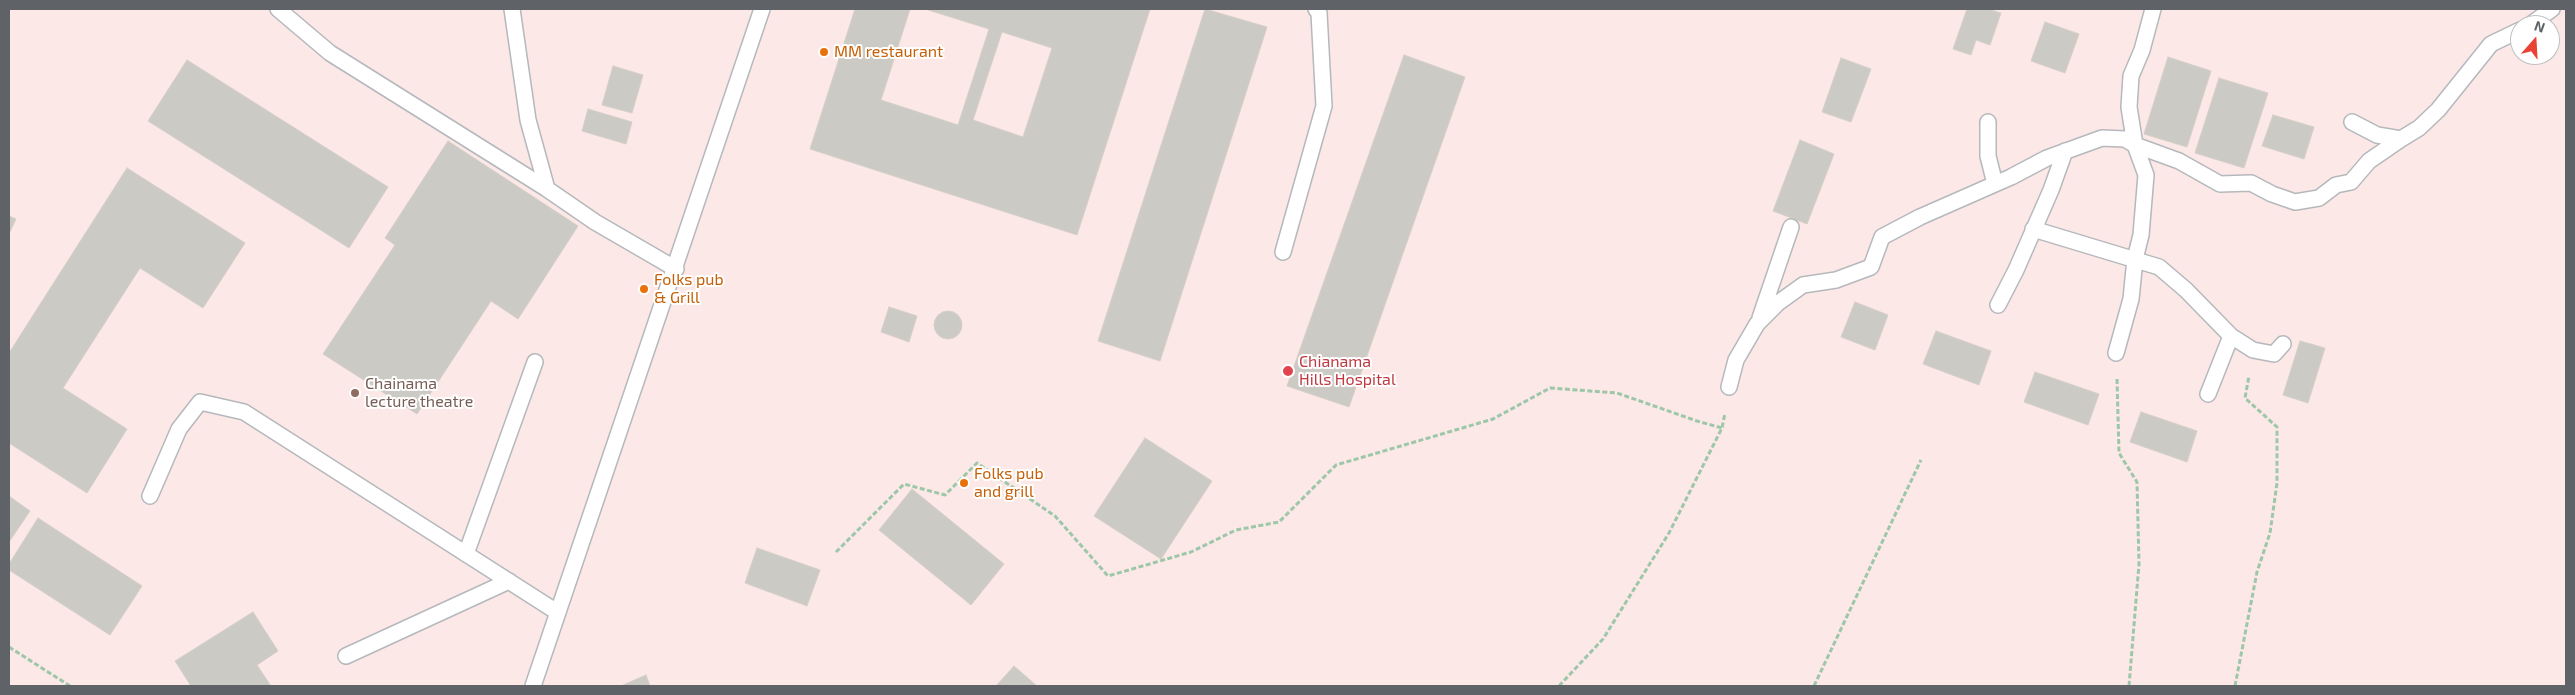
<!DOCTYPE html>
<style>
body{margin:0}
#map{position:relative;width:2575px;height:695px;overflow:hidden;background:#f1efe8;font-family:"Exo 2",sans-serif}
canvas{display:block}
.frame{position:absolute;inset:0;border:10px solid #5f6368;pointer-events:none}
.north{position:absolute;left:2510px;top:15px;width:50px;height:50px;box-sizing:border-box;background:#fff;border:1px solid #bfc1c3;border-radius:50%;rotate:19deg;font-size:14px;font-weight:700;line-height:20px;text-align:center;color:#5f6368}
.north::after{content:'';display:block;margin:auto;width:18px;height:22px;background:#ea4335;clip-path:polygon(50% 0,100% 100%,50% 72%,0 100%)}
</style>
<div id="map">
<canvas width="2575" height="695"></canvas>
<div class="frame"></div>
<div class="north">N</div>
</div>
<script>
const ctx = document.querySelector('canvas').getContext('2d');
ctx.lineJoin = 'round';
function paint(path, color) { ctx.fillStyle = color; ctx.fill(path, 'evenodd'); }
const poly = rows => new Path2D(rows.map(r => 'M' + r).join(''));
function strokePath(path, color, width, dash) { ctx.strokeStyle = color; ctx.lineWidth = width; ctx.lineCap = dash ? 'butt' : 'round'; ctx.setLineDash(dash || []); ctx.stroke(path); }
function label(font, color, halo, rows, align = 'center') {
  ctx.font = font + ' "Exo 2",sans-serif'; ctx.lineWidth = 4; ctx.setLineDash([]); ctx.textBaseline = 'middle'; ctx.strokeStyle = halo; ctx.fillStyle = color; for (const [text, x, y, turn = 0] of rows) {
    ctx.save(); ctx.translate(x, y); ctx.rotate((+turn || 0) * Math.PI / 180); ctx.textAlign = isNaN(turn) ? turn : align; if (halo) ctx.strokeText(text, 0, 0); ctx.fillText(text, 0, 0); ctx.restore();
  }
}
const medical = poly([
 [9,9,2566,9,2566,686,9,686],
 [2520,25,2550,25,2550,55,2520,55]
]);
const building = poly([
 [855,9,910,9,881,100,958,125,989,29,925,9,1150,9,1077,235,810,149,855,9],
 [1002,32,1052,48,1023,137,973,120,1002,32],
 [1205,9,1267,27,1160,361,1098,341,1205,9],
 [1967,9,1988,9,2001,13,1990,45,1976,40,1971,55,1953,49,1967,9],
 [2045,22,2079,34,2065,73,2031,61,2045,22],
 [1404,55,1465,77,1349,407,1287,386,1404,55],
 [2168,57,2211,71,2187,147,2144,134,2168,57],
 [1841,58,1871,69,1851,122,1822,112,1841,58],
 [187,60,388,187,349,248,148,121,187,60],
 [613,66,643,75,632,113,602,105,613,66],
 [2219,78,2268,93,2244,168,2195,153,2219,78],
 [588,109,632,122,626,144,582,131,588,109],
 [2273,115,2314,127,2304,159,2262,146,2273,115],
 [1800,140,1834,154,1807,224,1773,211,1800,140],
 [448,141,578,226,518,319,491,301,417,414,323,354,395,245,385,238,448,141],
 [127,168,245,243,203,308,140,268,63,388,127,429,87,493,9,443,9,353,127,168],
 [9,216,16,219,9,234,9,216],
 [1855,302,1888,315,1875,350,1841,337,1855,302],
 [889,307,917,316,909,342,881,332,889,307],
 '934 325a14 14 0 1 1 28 0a14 14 0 1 1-28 0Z',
 [1936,331,1991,351,1979,385,1923,364,1936,331],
 [2300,341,2325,348,2308,403,2283,395,2300,341],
 [2035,372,2099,394,2088,425,2024,402,2035,372],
 [2141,412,2197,431,2187,462,2130,442,2141,412],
 [1145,438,1212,481,1161,559,1094,516,1145,438],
 [912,489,1004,564,971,605,879,530,912,489],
 [9,496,30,511,9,542,9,496],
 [38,518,142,586,110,635,9,570,9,564,38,518],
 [757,548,820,570,807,606,745,583,757,548],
 [253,612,278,651,257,665,271,686,191,686,175,661,253,612],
 [1014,666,1037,686,996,686,1014,666],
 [646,675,650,686,621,686,646,675]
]);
const path = poly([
 [2117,379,2119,453,2137,482,2139,564,2129,686],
 [836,552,904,484,945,495,977,463,1055,516,1108,576,1191,552,1236,530,1279,522,1336,465,1493,419,1550,388,1617,393,1697,421,1722,428],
 [9,647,70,686],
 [1559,686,1603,639,1669,533,1722,428,1725,413],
 [1814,686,1921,460],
 [2235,686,2257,572,2270,533,2277,483,2277,427,2245,398,2249,376]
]);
const service = poly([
 [278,9,330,53,547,189],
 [512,9,528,120,547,189,595,222,676,269],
 [2153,9,2142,50,2131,76,2129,107,2135,145,2179,161,2220,184,2251,183,2272,194,2295,202,2319,198,2336,185,2351,182,2369,161,2401,139],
 [2530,25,2552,9],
 [1988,122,1988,156,1995,184],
 [2352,122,2377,135,2401,139,2419,128,2438,110,2491,44,2520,30],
 [2033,229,2159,267,2186,290,2231,336,2253,350,2274,354,2283,344],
 [1283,252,1324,106,1319,13,1316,9],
 [1998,305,2016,270,2051,190,2065,151],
 [1760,318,1791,227],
 [1729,387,1736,360,1757,324,1778,303,1803,285,1836,280,1871,267,1882,237,1920,217,2011,177,2047,158,2102,138,2125,139,2135,145,2146,175,2141,235,2135,259,2131,299,2116,353],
 [2208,394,2231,336],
 [150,496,179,429,200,402,244,412,557,612],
 [466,554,535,362],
 [346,656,509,581],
 [533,686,762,9]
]);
const markers = [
 [824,52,5,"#e8710a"],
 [644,289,5,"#e8710a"],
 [1288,371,6,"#e0444e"],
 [355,393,5,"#8d6e63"],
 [964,483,5,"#e8710a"]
];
const foodNames = [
 ["MM restaurant",834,52],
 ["Folks pub",654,280],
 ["& Grill",654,298],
 ["Folks pub",974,474],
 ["and grill",974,492]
];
const healthNames = [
 ["Chianama",1299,362],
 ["Hills Hospital",1299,380]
];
const educationNames = [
 ["Chainama",365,384],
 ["lecture theatre",365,402]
];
paint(medical, '#fce8e6');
paint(building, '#cccac5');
strokePath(building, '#d6d1c6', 1);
strokePath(service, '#b5b8bc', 18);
strokePath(path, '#9cc7a9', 3, [5, 2.5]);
strokePath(service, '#fff', 15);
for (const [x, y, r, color] of markers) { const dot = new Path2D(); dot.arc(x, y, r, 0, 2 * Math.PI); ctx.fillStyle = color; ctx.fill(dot); strokePath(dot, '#fff', 2); }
label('16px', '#c56008', '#fff', foodNames, 'left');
label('16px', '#be3a42', '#fff', healthNames, 'left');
label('16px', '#785e54', '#fff', educationNames, 'left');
</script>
